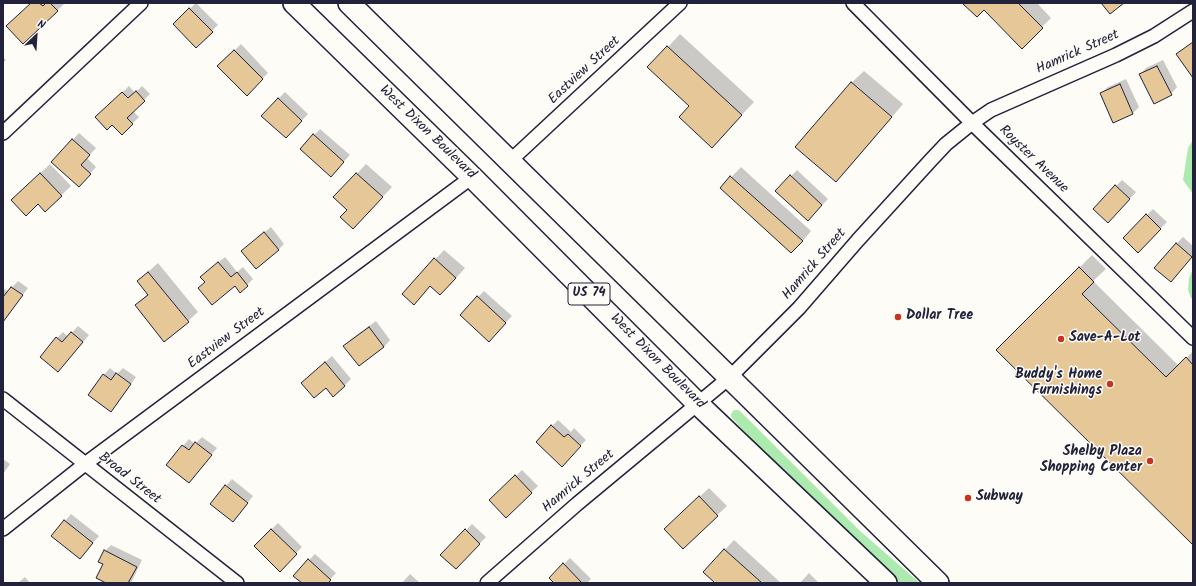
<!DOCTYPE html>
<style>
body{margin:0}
#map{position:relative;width:1196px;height:586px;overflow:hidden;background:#fdfcf7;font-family:Kalam,sans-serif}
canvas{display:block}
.frame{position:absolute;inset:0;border:4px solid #22223b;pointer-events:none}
.north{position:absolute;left:16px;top:16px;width:40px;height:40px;-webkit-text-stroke:3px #fdfcf7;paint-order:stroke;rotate:25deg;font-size:11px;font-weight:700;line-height:16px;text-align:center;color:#22223b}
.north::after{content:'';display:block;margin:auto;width:14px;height:18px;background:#22223b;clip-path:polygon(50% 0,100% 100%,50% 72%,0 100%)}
</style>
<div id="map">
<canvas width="1196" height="586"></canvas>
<div class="frame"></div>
<div class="north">N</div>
</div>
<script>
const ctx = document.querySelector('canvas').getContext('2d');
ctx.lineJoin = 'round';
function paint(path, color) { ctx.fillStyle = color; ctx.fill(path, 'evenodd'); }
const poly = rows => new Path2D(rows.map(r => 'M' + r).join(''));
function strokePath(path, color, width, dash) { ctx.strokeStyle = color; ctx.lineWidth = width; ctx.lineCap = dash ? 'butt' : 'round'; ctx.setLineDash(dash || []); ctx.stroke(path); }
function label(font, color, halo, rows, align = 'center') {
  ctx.font = font + ' Kalam,sans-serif'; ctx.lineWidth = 3; ctx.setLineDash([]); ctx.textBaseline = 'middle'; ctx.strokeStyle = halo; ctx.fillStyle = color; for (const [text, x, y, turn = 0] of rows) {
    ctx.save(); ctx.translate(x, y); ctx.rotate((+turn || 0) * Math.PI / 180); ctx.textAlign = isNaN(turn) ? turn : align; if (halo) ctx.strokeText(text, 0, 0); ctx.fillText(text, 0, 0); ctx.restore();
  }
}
const green = poly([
 [1193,140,1193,194,1183,180,1188,148],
 [1193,269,1193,299,1191,298,1188,290,1189,278],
 [734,410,738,410,740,411,860,531,920,583,894,583,779,469,731,417,731,414]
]);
const shadow = poly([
 [32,3,65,3,57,11],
 [196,3,218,25,196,46,174,24],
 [964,3,1037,3,1051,18,1022,47,984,9],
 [680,34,754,102,724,134,691,106,668,47],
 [241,44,268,73,247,94,219,66],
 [3,57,6,60,3,63],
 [1163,60,1177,87,1171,94,1140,75,1146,68],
 [864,71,903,104,848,169,836,181,851,83],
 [1126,79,1139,107,1133,113,1114,121,1101,93,1108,87],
 [129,86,135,93,142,86,150,94,133,111,139,117,122,134,112,124,97,117],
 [285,92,308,114,292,131,278,99],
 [320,129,350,155,337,169,301,149],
 [79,133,96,148,87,158,96,167,85,179,52,162],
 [50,164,71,186,46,210,38,202,22,191],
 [366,164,392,187,363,218,348,210,335,197],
 [741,167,811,231,801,243,721,188],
 [797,170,828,199,808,220,777,191],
 [1122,180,1136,192,1114,216,1116,186],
 [1153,209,1167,222,1138,251,1124,238],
 [271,227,284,244,278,250,249,245],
 [1183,237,1193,246,1193,255,1177,274,1176,244],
 [444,250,465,268,450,285,431,285,423,294,403,294],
 [1092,255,1106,269,1093,281,1179,366,1193,351,1193,544,997,350],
 [225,257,237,272,243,267,253,279,247,285,206,282,208,271],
 [158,263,198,312,188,321,136,305,148,294,138,281],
 [18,281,28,288,3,321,3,288,8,292],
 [484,291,512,316,495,334,478,297],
 [376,321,390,340,384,347,359,365,345,346,351,339],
 [78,326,89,335,64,365,57,338,63,332,68,337],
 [332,356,351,379,345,385,333,395,326,387,302,383],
 [110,368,117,374,123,368,136,377,117,404,111,410,104,375],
 [558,420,571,432,574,428,586,440,562,465,552,426],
 [202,437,217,448,189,482,167,465,189,439,195,444],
 [3,459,10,464,3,474],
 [522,470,538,486,506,516,491,500],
 [232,479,253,496,239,514,211,504],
 [709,488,727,506,683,547,675,520],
 [71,514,99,536,80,558,52,536],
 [278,523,302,547,280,570,255,546],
 [472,524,486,537,456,568,442,555],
 [734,540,781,583,716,583,704,572],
 [111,545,142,560,131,583,108,583,104,564,105,551],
 [315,554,336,573,327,583,303,583,309,560],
 [570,558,591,579,587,583,555,583,550,578],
 [809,573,819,583,800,583],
 [410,574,420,583,402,583],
 [25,577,30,583,18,583]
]);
const building = poly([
 [31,3,39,3,43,6,46,3,50,3,58,11,23,44,6,26,31,3],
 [962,3,1018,3,1043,28,1022,49,984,10,977,17,962,3],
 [1101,3,1124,3,1110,14,1101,3],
 [189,8,213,32,196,48,173,24,189,8],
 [1193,42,1193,78,1176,54,1193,42],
 [667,46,742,115,712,148,679,117,689,106,647,67,667,46],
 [234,50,263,79,247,96,217,66,234,50],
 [1157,66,1172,95,1154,104,1139,74,1157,66],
 [851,82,892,117,836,182,795,147,851,82],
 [1120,84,1133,114,1113,123,1100,93,1120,84],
 [136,91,145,101,127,118,133,124,122,135,112,125,107,130,95,117,122,92,128,98,136,91],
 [278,98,302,121,286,138,261,116,278,98],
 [313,134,344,162,331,177,300,149,313,134],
 [72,139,90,155,81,165,91,174,79,187,51,162,72,139],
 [40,173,62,196,45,212,38,204,26,216,11,200,40,173],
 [356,173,383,197,353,229,340,217,347,210,333,197,356,173],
 [790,175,822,205,808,221,775,191,790,175],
 [730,176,803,241,791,253,720,188,730,176],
 [1115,185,1130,199,1108,223,1093,209,1115,185],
 [1146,214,1161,229,1138,253,1123,238,1146,214],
 [264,232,279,250,256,269,241,251,264,232],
 [1176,243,1192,257,1171,282,1154,268,1176,243],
 [434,258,456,278,440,295,430,286,414,305,402,294,434,258],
 [218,262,231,277,237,272,248,286,240,293,235,286,212,305,198,288,205,282,200,277,218,262],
 [1079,267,1094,282,1082,294,1166,377,1186,357,1193,365,1193,545,996,350,1079,267],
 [148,272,189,322,164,342,135,305,148,295,137,281,148,272],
 [11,287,23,295,3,322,3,297,11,287],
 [477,296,506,323,489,342,460,315,477,296],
 [369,327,384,347,359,366,343,346,369,327],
 [71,332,83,342,58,372,40,357,56,337,62,342,71,332],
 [325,362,345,386,333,397,326,388,314,398,301,383,325,362],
 [116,373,131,384,111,412,88,395,103,374,111,380,116,373],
 [551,425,564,437,568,434,581,446,562,467,536,442,551,425],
 [195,442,212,455,189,483,166,465,182,445,189,450,195,442],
 [515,475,532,493,506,518,489,500,515,475],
 [225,485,248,503,233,522,210,504,225,485],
 [699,496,718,516,683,549,664,529,699,496],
 [64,520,93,543,80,559,51,536,64,520],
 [271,529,297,554,280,572,254,546,271,529],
 [465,529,480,544,456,569,440,555,465,529],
 [724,549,762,583,715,583,703,572,724,549],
 [104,550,137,567,128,583,106,583,96,578,103,564,98,562,104,550],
 [308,559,331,580,328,583,302,583,293,576,308,559],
 [563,563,582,583,554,583,549,578,563,563]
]);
const minor = poly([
 [853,3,972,123,1193,338],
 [3,133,141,3],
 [510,161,680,3],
 [3,399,237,583],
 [3,529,85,464,472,177],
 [487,583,577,504,730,377,799,308,858,240,930,161,946,144,972,123,991,110,1116,55,1154,36,1193,11]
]);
const trunk = poly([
 [294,3,472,177,698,404,886,583],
 [349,3,938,583]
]);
const markers = [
 [898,317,4,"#c8321e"],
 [1061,339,4,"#c8321e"],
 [1110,384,4,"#c8321e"],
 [1150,461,4,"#c8321e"],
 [968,498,4,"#c8321e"]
];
const shields = [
 [589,294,42]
];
const shieldNames = [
 ["US 74",589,294]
];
const streetNames = [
 ["Hamrick Street",1078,53,-24],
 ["Eastview Street",585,71,-43],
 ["West Dixon Boulevard",427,133,44],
 ["Royster Avenue",1033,160,44],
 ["Hamrick Street",815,265,-49],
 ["Eastview Street",227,339,-37],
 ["West Dixon Boulevard",657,362,45],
 ["Broad Street",129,479,38],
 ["Hamrick Street",579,482,-40]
];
const poiNames = [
 ["Dollar Tree",906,317],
 ["Save-A-Lot",1069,339],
 ["Buddy's Home",1102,376,"right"],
 ["Furnishings",1102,392,"right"],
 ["Shelby Plaza",1142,453,"right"],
 ["Shopping Center",1142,469,"right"],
 ["Subway",976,498]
];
paint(green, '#aceab0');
paint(shadow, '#0003');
paint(building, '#e5c798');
strokePath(building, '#22223b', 1);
strokePath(minor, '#22223b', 16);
strokePath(trunk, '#22223b', 24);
strokePath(minor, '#fdfcf7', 13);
strokePath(trunk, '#fdfcf7', 21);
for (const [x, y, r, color] of markers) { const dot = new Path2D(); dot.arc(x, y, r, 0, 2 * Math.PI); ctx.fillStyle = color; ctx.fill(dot); strokePath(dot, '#fdfcf7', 1.5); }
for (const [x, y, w] of shields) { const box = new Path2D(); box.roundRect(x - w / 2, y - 11, w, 22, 3); ctx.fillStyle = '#fdfcf7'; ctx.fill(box); strokePath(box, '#22223b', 1); }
label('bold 13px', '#22223b', null, shieldNames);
label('14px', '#22223b', '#fdfcf7', streetNames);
label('bold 14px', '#22223b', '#fdfcf7', poiNames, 'left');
</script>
